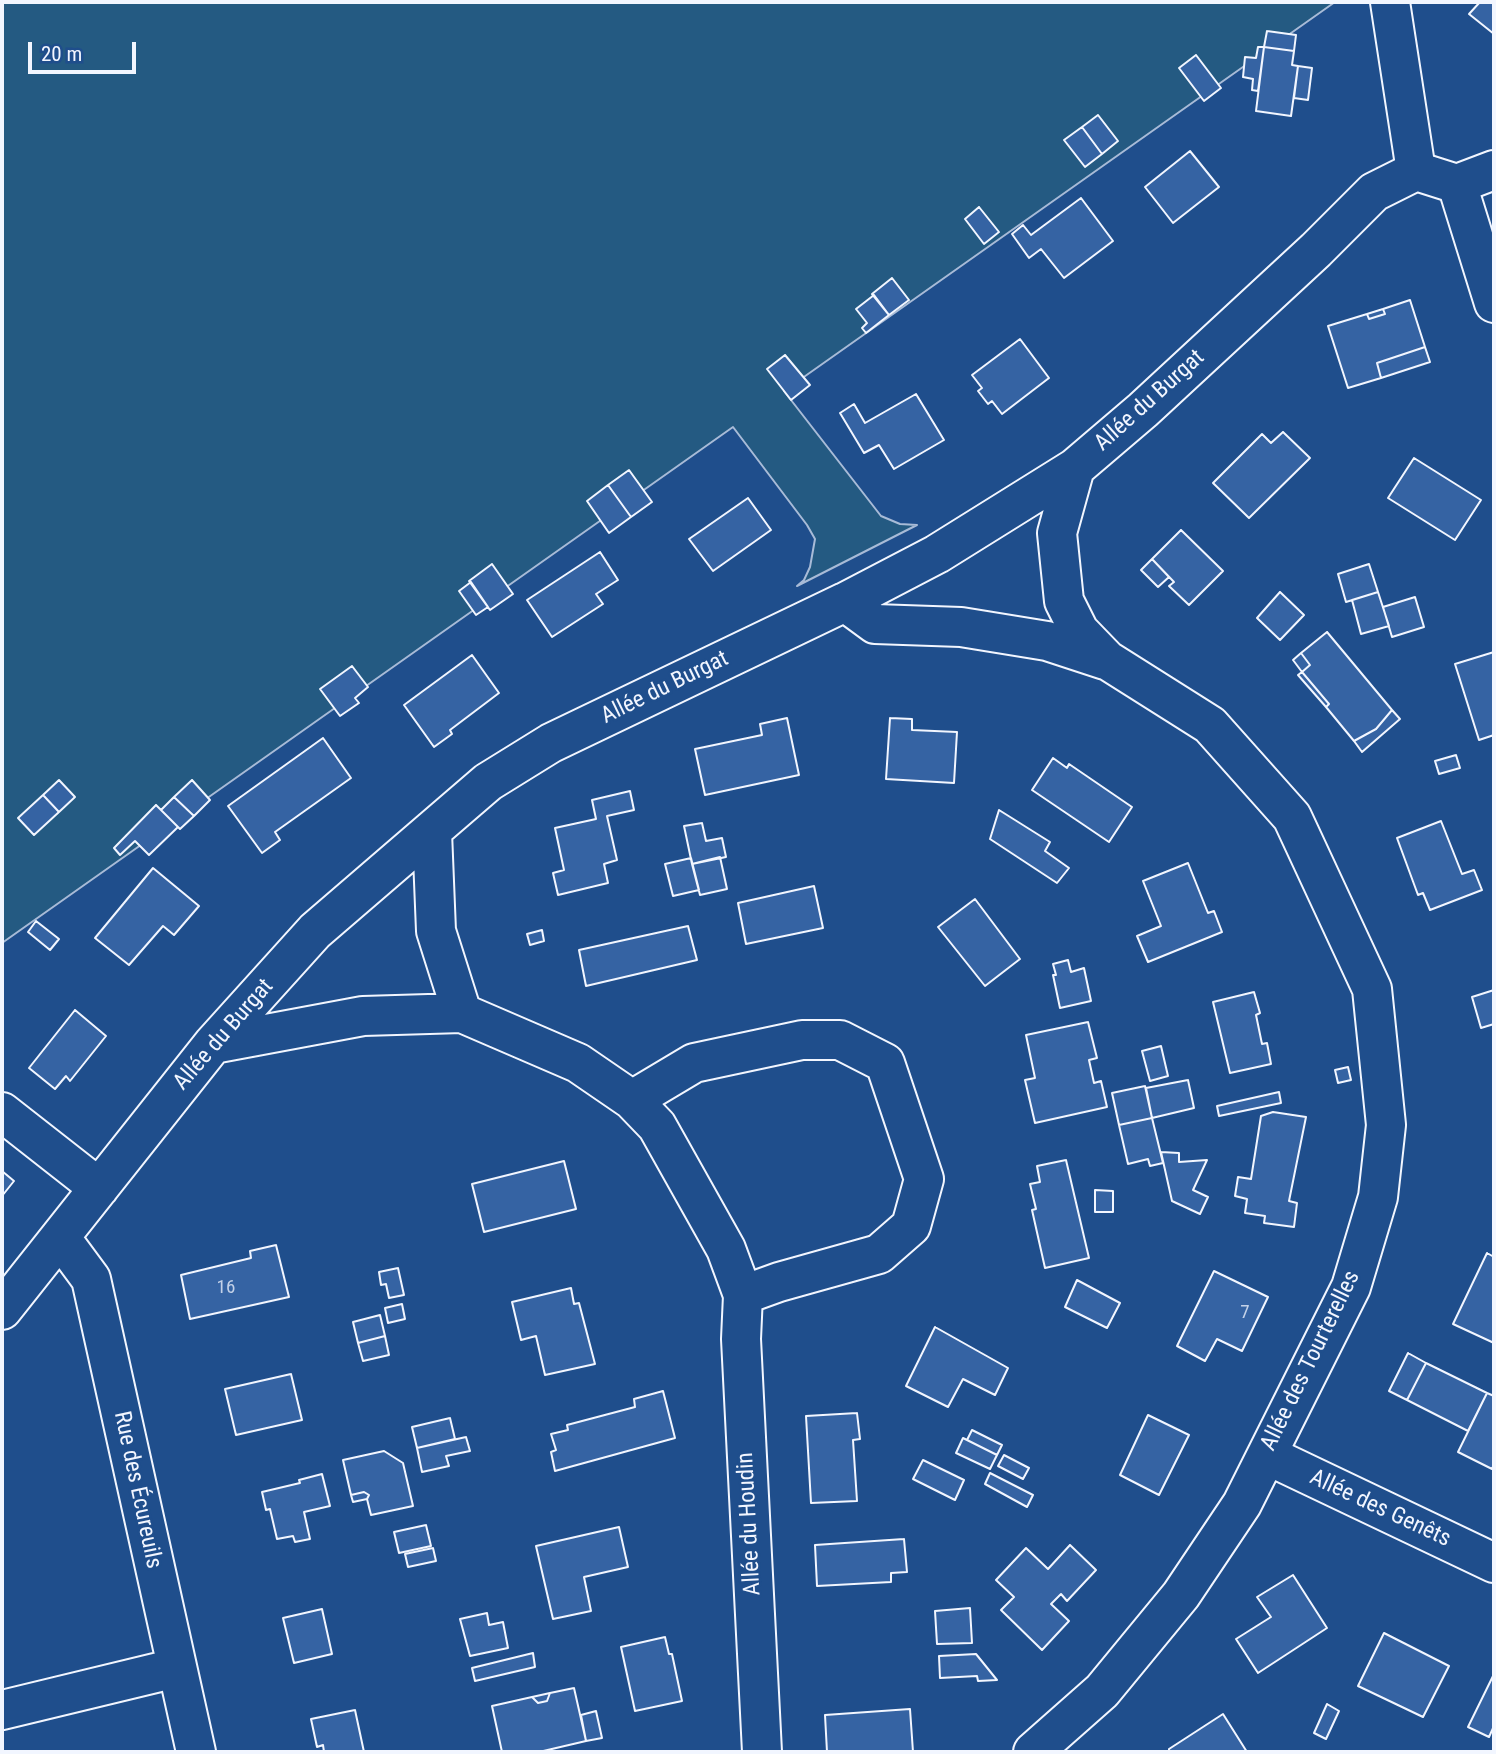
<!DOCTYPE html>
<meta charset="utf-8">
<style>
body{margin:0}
#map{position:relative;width:1496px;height:1754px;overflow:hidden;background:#1f4e8c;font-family:"Roboto Condensed",sans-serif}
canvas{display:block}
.frame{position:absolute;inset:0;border:4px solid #f2f6ff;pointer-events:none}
.scale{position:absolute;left:28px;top:42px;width:108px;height:32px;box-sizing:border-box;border:4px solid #f2f6ff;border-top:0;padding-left:9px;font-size:21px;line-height:24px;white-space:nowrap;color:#f2f6ff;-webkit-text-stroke:5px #1f4e8c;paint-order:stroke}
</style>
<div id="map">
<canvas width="1496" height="1754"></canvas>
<div class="frame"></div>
<div class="scale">20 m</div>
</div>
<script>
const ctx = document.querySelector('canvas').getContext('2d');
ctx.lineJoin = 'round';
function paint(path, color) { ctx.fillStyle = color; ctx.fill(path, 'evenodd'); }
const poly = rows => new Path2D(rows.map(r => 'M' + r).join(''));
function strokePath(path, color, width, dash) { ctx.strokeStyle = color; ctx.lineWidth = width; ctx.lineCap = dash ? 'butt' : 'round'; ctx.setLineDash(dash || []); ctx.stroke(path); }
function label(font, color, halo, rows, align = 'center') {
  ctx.font = font + ' "Roboto Condensed",sans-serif'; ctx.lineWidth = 5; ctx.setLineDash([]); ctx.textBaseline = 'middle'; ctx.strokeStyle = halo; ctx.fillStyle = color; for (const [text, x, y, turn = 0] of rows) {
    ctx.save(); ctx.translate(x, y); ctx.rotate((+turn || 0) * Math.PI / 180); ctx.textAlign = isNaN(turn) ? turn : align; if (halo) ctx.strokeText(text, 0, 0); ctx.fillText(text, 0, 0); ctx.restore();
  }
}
const green = poly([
 [2,2,1335,2,784,391,881,516,900,524,917,525,797,586,804,580,810,567,815,539,807,525,733,427,2,943,2,2]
]);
const building = poly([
 [1480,2,1494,2,1494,34,1469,14,1480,2],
 [1267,31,1296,35,1294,51,1264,47,1267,31],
 [1258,47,1264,47,1258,91,1252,90,1253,79,1243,77,1245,57,1256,58,1258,47],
 [1264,47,1294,51,1292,65,1298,66,1291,116,1256,111,1264,47],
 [1196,55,1221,88,1204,101,1179,68,1196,55],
 [1298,66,1312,68,1308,100,1294,98,1298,66],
 [1098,115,1118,141,1102,154,1082,127,1098,115],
 [1082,127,1102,154,1085,167,1064,140,1082,127],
 [1190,151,1219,187,1173,223,1145,187,1190,151],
 [1081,198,1113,241,1064,278,1041,249,1029,258,1012,234,1023,225,1031,235,1081,198],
 [979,207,999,232,984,244,965,219,979,207],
 [892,278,909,300,889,315,872,294,892,278],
 [874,295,889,315,866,333,862,328,867,323,856,309,874,295],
 [1410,300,1425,347,1377,363,1381,378,1348,388,1328,326,1367,314,1369,319,1385,314,1383,309,1410,300],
 [1383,309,1385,314,1369,319,1367,314,1383,309],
 [1020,339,1049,378,1002,414,992,401,988,404,978,391,982,388,972,375,1020,339],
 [1425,347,1430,362,1381,378,1377,363,1425,347],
 [785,355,810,385,791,400,767,369,785,355],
 [916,394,944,440,894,469,879,445,864,453,840,413,854,404,865,423,916,394],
 [1283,432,1310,458,1249,518,1213,483,1262,434,1271,443,1283,432],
 [1414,458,1481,500,1455,540,1388,498,1414,458],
 [629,470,652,502,631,517,608,485,629,470],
 [608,485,631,517,609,533,587,501,608,485],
 [748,498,771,530,713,571,689,539,748,498],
 [1181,530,1223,571,1189,605,1169,586,1174,582,1152,559,1181,530],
 [600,552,618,580,596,594,603,604,552,637,527,600,600,552],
 [1152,559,1169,577,1158,587,1141,570,1152,559],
 [492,564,513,594,490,610,469,581,492,564],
 [1369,564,1378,592,1346,602,1338,574,1369,564],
 [471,582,488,607,476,615,459,591,471,582],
 [1280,592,1304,615,1280,640,1257,618,1280,592],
 [1378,592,1389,626,1361,634,1352,600,1378,592],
 [1415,597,1424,627,1392,637,1383,607,1415,597],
 [1327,632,1392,710,1376,729,1354,741,1326,707,1329,704,1302,672,1310,665,1301,653,1327,632],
 [1494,652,1494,735,1479,740,1455,664,1494,652],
 [1301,653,1310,665,1302,672,1293,660,1301,653],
 [472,655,499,693,450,730,452,734,434,747,404,705,472,655],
 [352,666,368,687,355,698,359,703,340,716,320,689,352,666],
 [1302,672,1329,704,1326,707,1298,675,1302,672],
 [1392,710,1400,719,1362,752,1354,741,1376,729,1392,710],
 [787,718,799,775,705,795,695,749,762,735,760,724,787,718],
 [890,718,912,719,912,730,957,732,954,783,886,779,890,718],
 [323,738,351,778,275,832,280,840,262,853,228,806,323,738],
 [1456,755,1460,768,1439,774,1435,761,1456,755],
 [1053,758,1067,768,1069,764,1132,807,1109,842,1032,790,1053,758],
 [59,780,75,797,59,812,43,795,59,780],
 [192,780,210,800,194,816,174,797,192,780],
 [630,791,634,810,607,816,617,860,604,864,608,883,558,895,553,873,564,870,555,828,596,819,592,800,630,791],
 [43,795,59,812,34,835,18,818,43,795],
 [174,797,194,816,180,829,161,810,174,797],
 [156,805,178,827,149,855,135,841,120,855,114,848,156,805],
 [999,810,1050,842,1045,851,1069,868,1057,883,990,839,999,810],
 [1441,821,1462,874,1474,870,1482,890,1430,910,1423,893,1418,895,1397,838,1441,821],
 [702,823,706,841,722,838,726,857,692,864,684,826,702,823],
 [720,857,727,889,700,895,692,864,720,857],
 [691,858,699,890,673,896,665,864,691,858],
 [1188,863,1208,913,1214,911,1222,932,1148,962,1137,936,1161,926,1143,881,1188,863],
 [153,868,199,906,174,935,163,926,129,965,95,938,153,868],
 [814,886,823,928,746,944,738,903,814,886],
 [975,899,1020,959,985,986,938,927,975,899],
 [36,921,59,939,50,950,28,932,36,921],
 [688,926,697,960,586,986,579,950,688,926],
 [542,930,544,941,530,945,527,934,542,930],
 [1068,960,1071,972,1084,968,1091,1001,1060,1008,1053,975,1056,975,1053,964,1068,960],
 [1494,990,1494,1024,1481,1028,1472,997,1494,990],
 [1254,992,1260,1013,1256,1015,1262,1044,1267,1043,1271,1064,1230,1073,1213,1002,1254,992],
 [75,1010,106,1036,70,1081,66,1076,55,1089,29,1068,75,1010],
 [1088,1022,1097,1058,1089,1060,1094,1083,1101,1081,1107,1107,1035,1123,1025,1080,1035,1078,1026,1035,1088,1022],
 [1161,1046,1168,1076,1150,1081,1142,1051,1161,1046],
 [1348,1067,1351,1080,1338,1083,1335,1070,1348,1067],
 [1188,1080,1194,1108,1152,1118,1146,1088,1188,1080],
 [1145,1086,1152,1118,1119,1125,1112,1093,1145,1086],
 [1279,1092,1281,1103,1219,1116,1217,1106,1279,1092],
 [1273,1112,1306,1117,1289,1201,1297,1203,1294,1227,1264,1223,1265,1216,1245,1213,1247,1199,1235,1196,1238,1177,1251,1179,1261,1116,1273,1112],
 [1152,1118,1163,1163,1150,1166,1148,1159,1128,1164,1119,1125,1152,1118],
 [1161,1152,1179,1153,1179,1162,1207,1160,1193,1190,1208,1197,1200,1214,1172,1201,1161,1152],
 [1066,1160,1089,1258,1045,1268,1032,1210,1036,1209,1030,1184,1040,1182,1037,1166,1066,1160],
 [564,1161,576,1209,484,1232,472,1184,564,1161],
 [2,1171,14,1181,2,1196,2,1171],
 [1095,1190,1113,1191,1113,1212,1095,1212,1095,1190],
 [276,1245,289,1297,190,1319,181,1275,251,1258,250,1251,276,1245],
 [1487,1253,1494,1257,1494,1343,1453,1324,1487,1253],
 [398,1268,404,1295,389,1298,386,1284,381,1285,379,1272,398,1268],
 [1214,1271,1268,1297,1242,1351,1217,1339,1205,1361,1177,1346,1214,1271],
 [1077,1280,1120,1303,1107,1328,1065,1307,1077,1280],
 [571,1288,574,1304,579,1303,595,1364,545,1375,536,1336,521,1340,512,1302,571,1288],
 [402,1304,405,1319,388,1323,385,1308,402,1304],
 [380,1315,385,1336,358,1343,353,1322,380,1315],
 [935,1327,1008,1368,995,1395,963,1379,948,1407,906,1386,935,1327],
 [385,1336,389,1355,363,1361,358,1343,385,1336],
 [1408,1353,1426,1363,1407,1400,1389,1391,1408,1353],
 [1426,1363,1487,1393,1468,1431,1407,1400,1426,1363],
 [291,1374,302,1420,236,1435,225,1389,291,1374],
 [663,1391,675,1438,555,1471,551,1452,556,1450,551,1434,568,1430,567,1425,635,1407,634,1399,663,1391],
 [1487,1393,1494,1396,1494,1464,1492,1469,1458,1452,1487,1393],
 [857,1413,860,1439,853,1440,857,1501,811,1503,806,1416,857,1413],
 [1148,1415,1189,1435,1159,1495,1120,1475,1148,1415],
 [450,1418,455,1439,417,1448,412,1427,450,1418],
 [972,1430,1002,1445,997,1455,967,1440,972,1430],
 [466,1437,470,1451,446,1456,449,1466,422,1472,417,1448,466,1437],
 [963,1438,997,1455,990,1469,956,1453,963,1438],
 [384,1451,403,1463,413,1506,371,1515,367,1499,369,1495,364,1492,351,1495,343,1460,384,1451],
 [1004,1455,1029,1468,1023,1479,998,1466,1004,1455],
 [923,1460,964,1480,955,1500,913,1479,923,1460],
 [990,1473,1033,1495,1027,1507,985,1484,990,1473],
 [322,1474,330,1506,304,1512,310,1539,295,1542,293,1536,277,1539,270,1509,266,1510,262,1492,300,1483,299,1480,322,1474],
 [364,1492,369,1495,367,1499,353,1502,351,1495,364,1492],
 [426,1525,431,1546,399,1553,394,1532,426,1525],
 [619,1527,628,1567,584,1577,591,1611,553,1619,536,1546,619,1527],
 [904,1539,907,1572,891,1573,891,1582,817,1586,815,1545,904,1539],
 [1070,1545,1096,1570,1067,1601,1061,1594,1051,1604,1069,1621,1042,1650,1001,1610,1014,1597,996,1580,1026,1548,1048,1569,1070,1545],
 [433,1548,436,1561,408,1567,405,1554,433,1548],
 [1293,1575,1327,1628,1258,1673,1236,1639,1271,1617,1257,1597,1293,1575],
 [970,1608,972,1643,937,1644,935,1611,970,1608],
 [322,1609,332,1654,294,1663,283,1618,322,1609],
 [487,1613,489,1625,503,1622,508,1648,470,1656,460,1619,487,1613],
 [1384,1633,1449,1666,1423,1717,1358,1686,1384,1633],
 [665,1637,669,1654,672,1654,682,1701,635,1711,621,1647,665,1637],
 [533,1653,535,1667,475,1681,472,1668,533,1653],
 [976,1654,997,1680,978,1681,977,1676,940,1678,939,1656,976,1654],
 [1494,1674,1494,1726,1489,1737,1468,1727,1494,1674],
 [574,1688,586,1741,539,1752,502,1752,492,1706,532,1697,538,1703,547,1701,550,1693,574,1688],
 [550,1693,547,1701,538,1703,532,1697,550,1693],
 [1327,1704,1339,1711,1326,1739,1314,1733,1327,1704],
 [910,1709,913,1752,827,1752,825,1715,910,1709],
 [355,1710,364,1752,324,1752,323,1745,317,1747,311,1719,355,1710],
 [596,1711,602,1738,586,1741,581,1715,596,1711],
 [1223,1714,1247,1752,1169,1752,1169,1749,1223,1714]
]);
const minor = poly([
 [1390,2,1416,171],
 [1416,171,1457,184,1494,303],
 [1457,184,1494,170],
 [845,602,875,624,961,627,1047,641,1105,660],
 [432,832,436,931,462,1013],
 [213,1044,363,1016,462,1013,578,1063,632,1100,657,1126,726,1249,743,1295,741,1339,762,1752],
 [632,1100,694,1063,802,1040,840,1040,885,1063,924,1179,911,1226,879,1254,779,1282,743,1295],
 [2,1112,99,1188],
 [60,1237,91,1279,196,1752],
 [2,1310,213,1044,315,931,488,782,551,743,845,602,937,554,1075,468,1143,410,1316,250,1374,192,1416,171],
 [1267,1455,1494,1563],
 [2,1710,176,1668],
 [1033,1752,1102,1691,1181,1595,1242,1504,1351,1287,1378,1197,1386,1125,1372,989,1292,817,1210,725,1107,660,1079,631,1064,601,1057,533,1075,468]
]);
const numberNames = [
 ["16",226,1288],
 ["7",1245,1313]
];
const streetNames = [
 ["Allée du Burgat",1150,401,-42],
 ["Allée du Burgat",665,688,-26],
 ["Allée du Burgat",224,1035,-49],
 ["Allée des Tourterelles",1311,1361,-64],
 ["Rue des Écureuils",137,1490,78],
 ["Allée des Genêts",1380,1509,25],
 ["Allée du Houdin",750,1524,-93]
];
paint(green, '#245a82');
strokePath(green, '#a8bbd7', 2);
paint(building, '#3563a3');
strokePath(building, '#f2f6ff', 2);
strokePath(minor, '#f2f6ff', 42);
strokePath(minor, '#1f4e8c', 38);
label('19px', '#c3d1e8', null, numberNames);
label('23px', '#f2f6ff', '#1f4e8c', streetNames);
</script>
